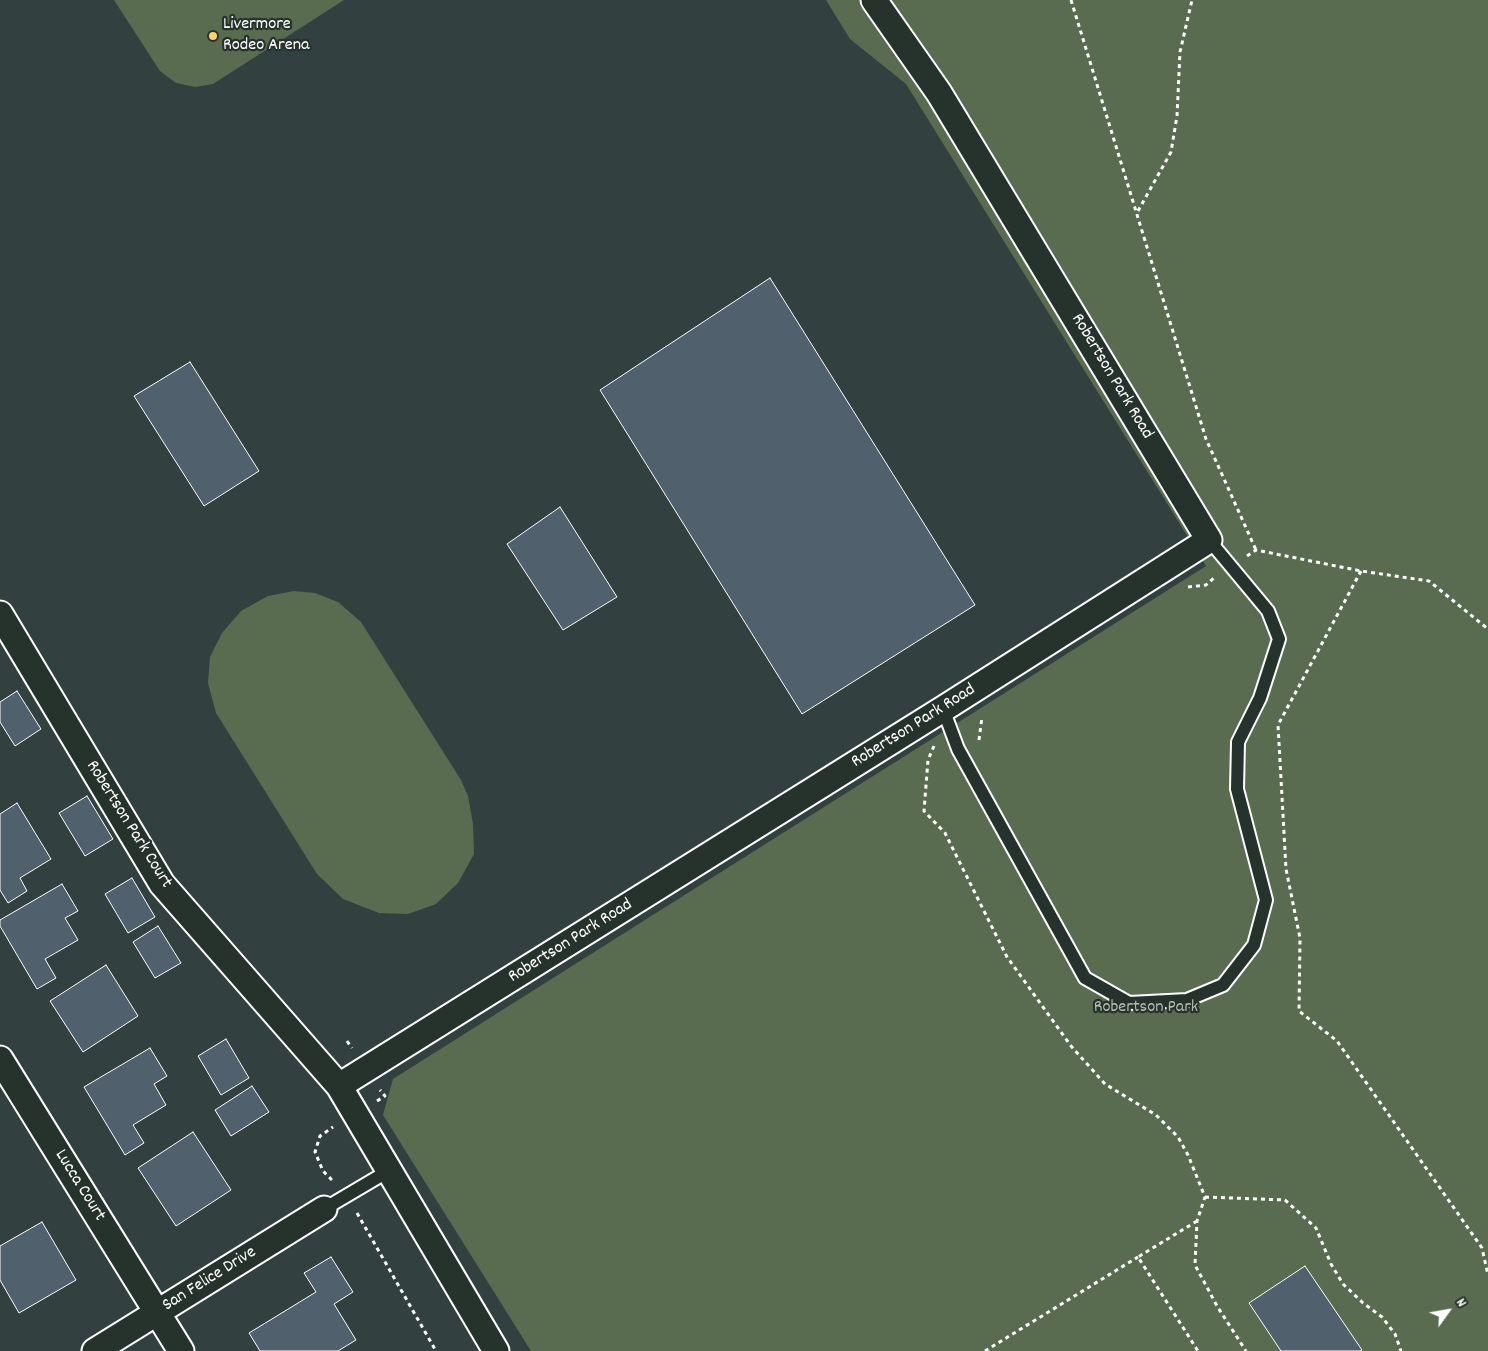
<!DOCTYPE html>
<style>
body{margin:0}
#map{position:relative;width:1488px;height:1351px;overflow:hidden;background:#334040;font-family:Dekko,sans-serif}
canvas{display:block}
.north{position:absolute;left:1423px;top:1286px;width:50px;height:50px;-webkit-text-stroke:4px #26332d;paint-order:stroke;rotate:58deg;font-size:14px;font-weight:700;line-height:20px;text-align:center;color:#fff}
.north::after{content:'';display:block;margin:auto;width:18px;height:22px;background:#fff;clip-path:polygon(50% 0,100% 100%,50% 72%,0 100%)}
</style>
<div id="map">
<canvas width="1488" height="1351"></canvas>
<div class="north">N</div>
</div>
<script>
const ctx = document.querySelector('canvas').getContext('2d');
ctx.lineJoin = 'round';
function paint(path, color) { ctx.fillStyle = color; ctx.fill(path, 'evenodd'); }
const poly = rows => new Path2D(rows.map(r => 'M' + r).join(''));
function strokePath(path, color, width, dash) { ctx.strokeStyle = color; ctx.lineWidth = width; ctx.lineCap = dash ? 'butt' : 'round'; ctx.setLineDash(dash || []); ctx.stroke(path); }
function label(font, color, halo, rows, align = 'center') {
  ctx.font = font + ' Dekko,sans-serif'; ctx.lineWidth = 4.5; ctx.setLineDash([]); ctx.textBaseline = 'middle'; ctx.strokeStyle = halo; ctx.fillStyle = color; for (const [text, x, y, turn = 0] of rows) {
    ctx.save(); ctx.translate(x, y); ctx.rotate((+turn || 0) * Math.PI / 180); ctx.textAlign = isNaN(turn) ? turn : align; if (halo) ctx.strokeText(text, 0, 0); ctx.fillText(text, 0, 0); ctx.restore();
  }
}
const green = poly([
 [114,0,344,0,213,84,195,87,176,83,160,71],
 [826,0,1488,0,1488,1351,531,1351,383,1115,393,1079,1206,566,906,84,850,39],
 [294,591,315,593,338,602,361,622,461,780,468,796,473,824,474,854,458,883,436,904,408,914,379,913,343,899,317,874,216,713,208,683,210,657,222,633,241,611,268,596]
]);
const building = poly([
 [770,278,975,605,802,714,600,390,770,278],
 [190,362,259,471,204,506,134,396,190,362],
 [560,507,617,597,563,630,507,544,560,507],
 [17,691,41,729,15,746,0,722,0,702,17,691],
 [87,796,113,839,85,856,59,813,87,796],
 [17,803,51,859,20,878,27,891,8,903,0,890,0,814,17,803],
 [132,878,155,917,128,933,105,894,132,878],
 [62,884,78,911,65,918,78,940,45,959,56,978,37,989,0,926,0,920,62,884],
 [158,926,181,963,155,978,133,942,158,926],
 [106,965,138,1016,83,1052,50,1001,106,965],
 [226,1039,249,1078,221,1095,198,1056,226,1039],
 [150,1048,167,1076,154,1084,166,1105,133,1125,144,1143,125,1155,84,1087,150,1048],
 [252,1086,269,1112,231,1136,215,1110,252,1086],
 [193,1132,231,1190,176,1226,138,1168,193,1132],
 [42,1222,76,1280,19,1313,0,1280,0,1246,42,1222],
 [331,1257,353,1292,334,1304,356,1340,338,1351,260,1351,249,1333,316,1292,304,1273,331,1257],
 [1305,1266,1362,1350,1360,1351,1281,1351,1249,1303,1305,1266]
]);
const path = poly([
 [1071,0,1206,439,1256,550],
 [1138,211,1171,152,1177,116,1180,52,1192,0],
 [1247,556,1256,550,1361,571,1429,581,1488,629],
 [1361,571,1278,725,1286,869,1300,938,1299,1011,1337,1041,1482,1248,1488,1275],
 [1188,587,1206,585,1215,577],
 [979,740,982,717],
 [934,746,928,760,924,811,945,833,1007,957,1071,1046,1105,1084,1156,1115,1178,1137,1188,1155,1205,1197,1197,1221,1195,1265,1217,1306,1246,1351],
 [347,1041,352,1048],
 [377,1101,385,1096,380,1090],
 [332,1180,323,1171,315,1152,320,1136,333,1127],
 [1205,1197,1285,1200,1316,1228,1331,1264,1343,1284,1363,1303,1382,1317,1395,1334,1401,1351],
 [357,1213,436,1351],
 [1197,1221,1138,1257,1198,1351],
 [985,1351,1138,1257]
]);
const lane = poly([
 [943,709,958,749,1085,978,1129,1003,1187,1000,1223,985,1254,945,1266,900,1237,789,1238,742,1260,698,1279,639,1268,611,1209,540],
 [324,1209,390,1170]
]);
const street = poly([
 [0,614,162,884,339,1086,496,1351],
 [0,1059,181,1351],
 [339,1086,943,709,1209,540,939,93,874,0],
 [95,1351,324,1209]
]);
const markers = [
 [213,36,5,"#ffd166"]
];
const poiNames = [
 ["Livermore",223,26],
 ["Rodeo Arena",223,47]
];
const streetNames = [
 ["Robertson Park Road",1111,377,59],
 ["Robertson Park Road",914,727,-32],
 ["Robertson Park Court",128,825,58],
 ["Robertson Park Road",571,942,-32],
 ["Lucca Court",79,1186,58],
 ["San Felice Drive",210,1280,-32]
];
const parkNames = [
 ["Robertson Park",1146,1009]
];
paint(green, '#596c4f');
paint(building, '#50606c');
strokePath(building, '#fff', 1);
strokePath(lane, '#fff', 16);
strokePath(street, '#fff', 29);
strokePath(path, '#fff', 3, [4, 4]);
strokePath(lane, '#26332d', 12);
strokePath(street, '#26332d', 25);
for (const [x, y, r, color] of markers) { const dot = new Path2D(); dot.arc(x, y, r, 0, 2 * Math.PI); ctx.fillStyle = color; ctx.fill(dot); strokePath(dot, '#26332d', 2); }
label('18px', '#fff', '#26332d', poiNames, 'left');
label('18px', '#fff', '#26332d', streetNames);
label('18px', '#b4bdb0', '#26332d', parkNames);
</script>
